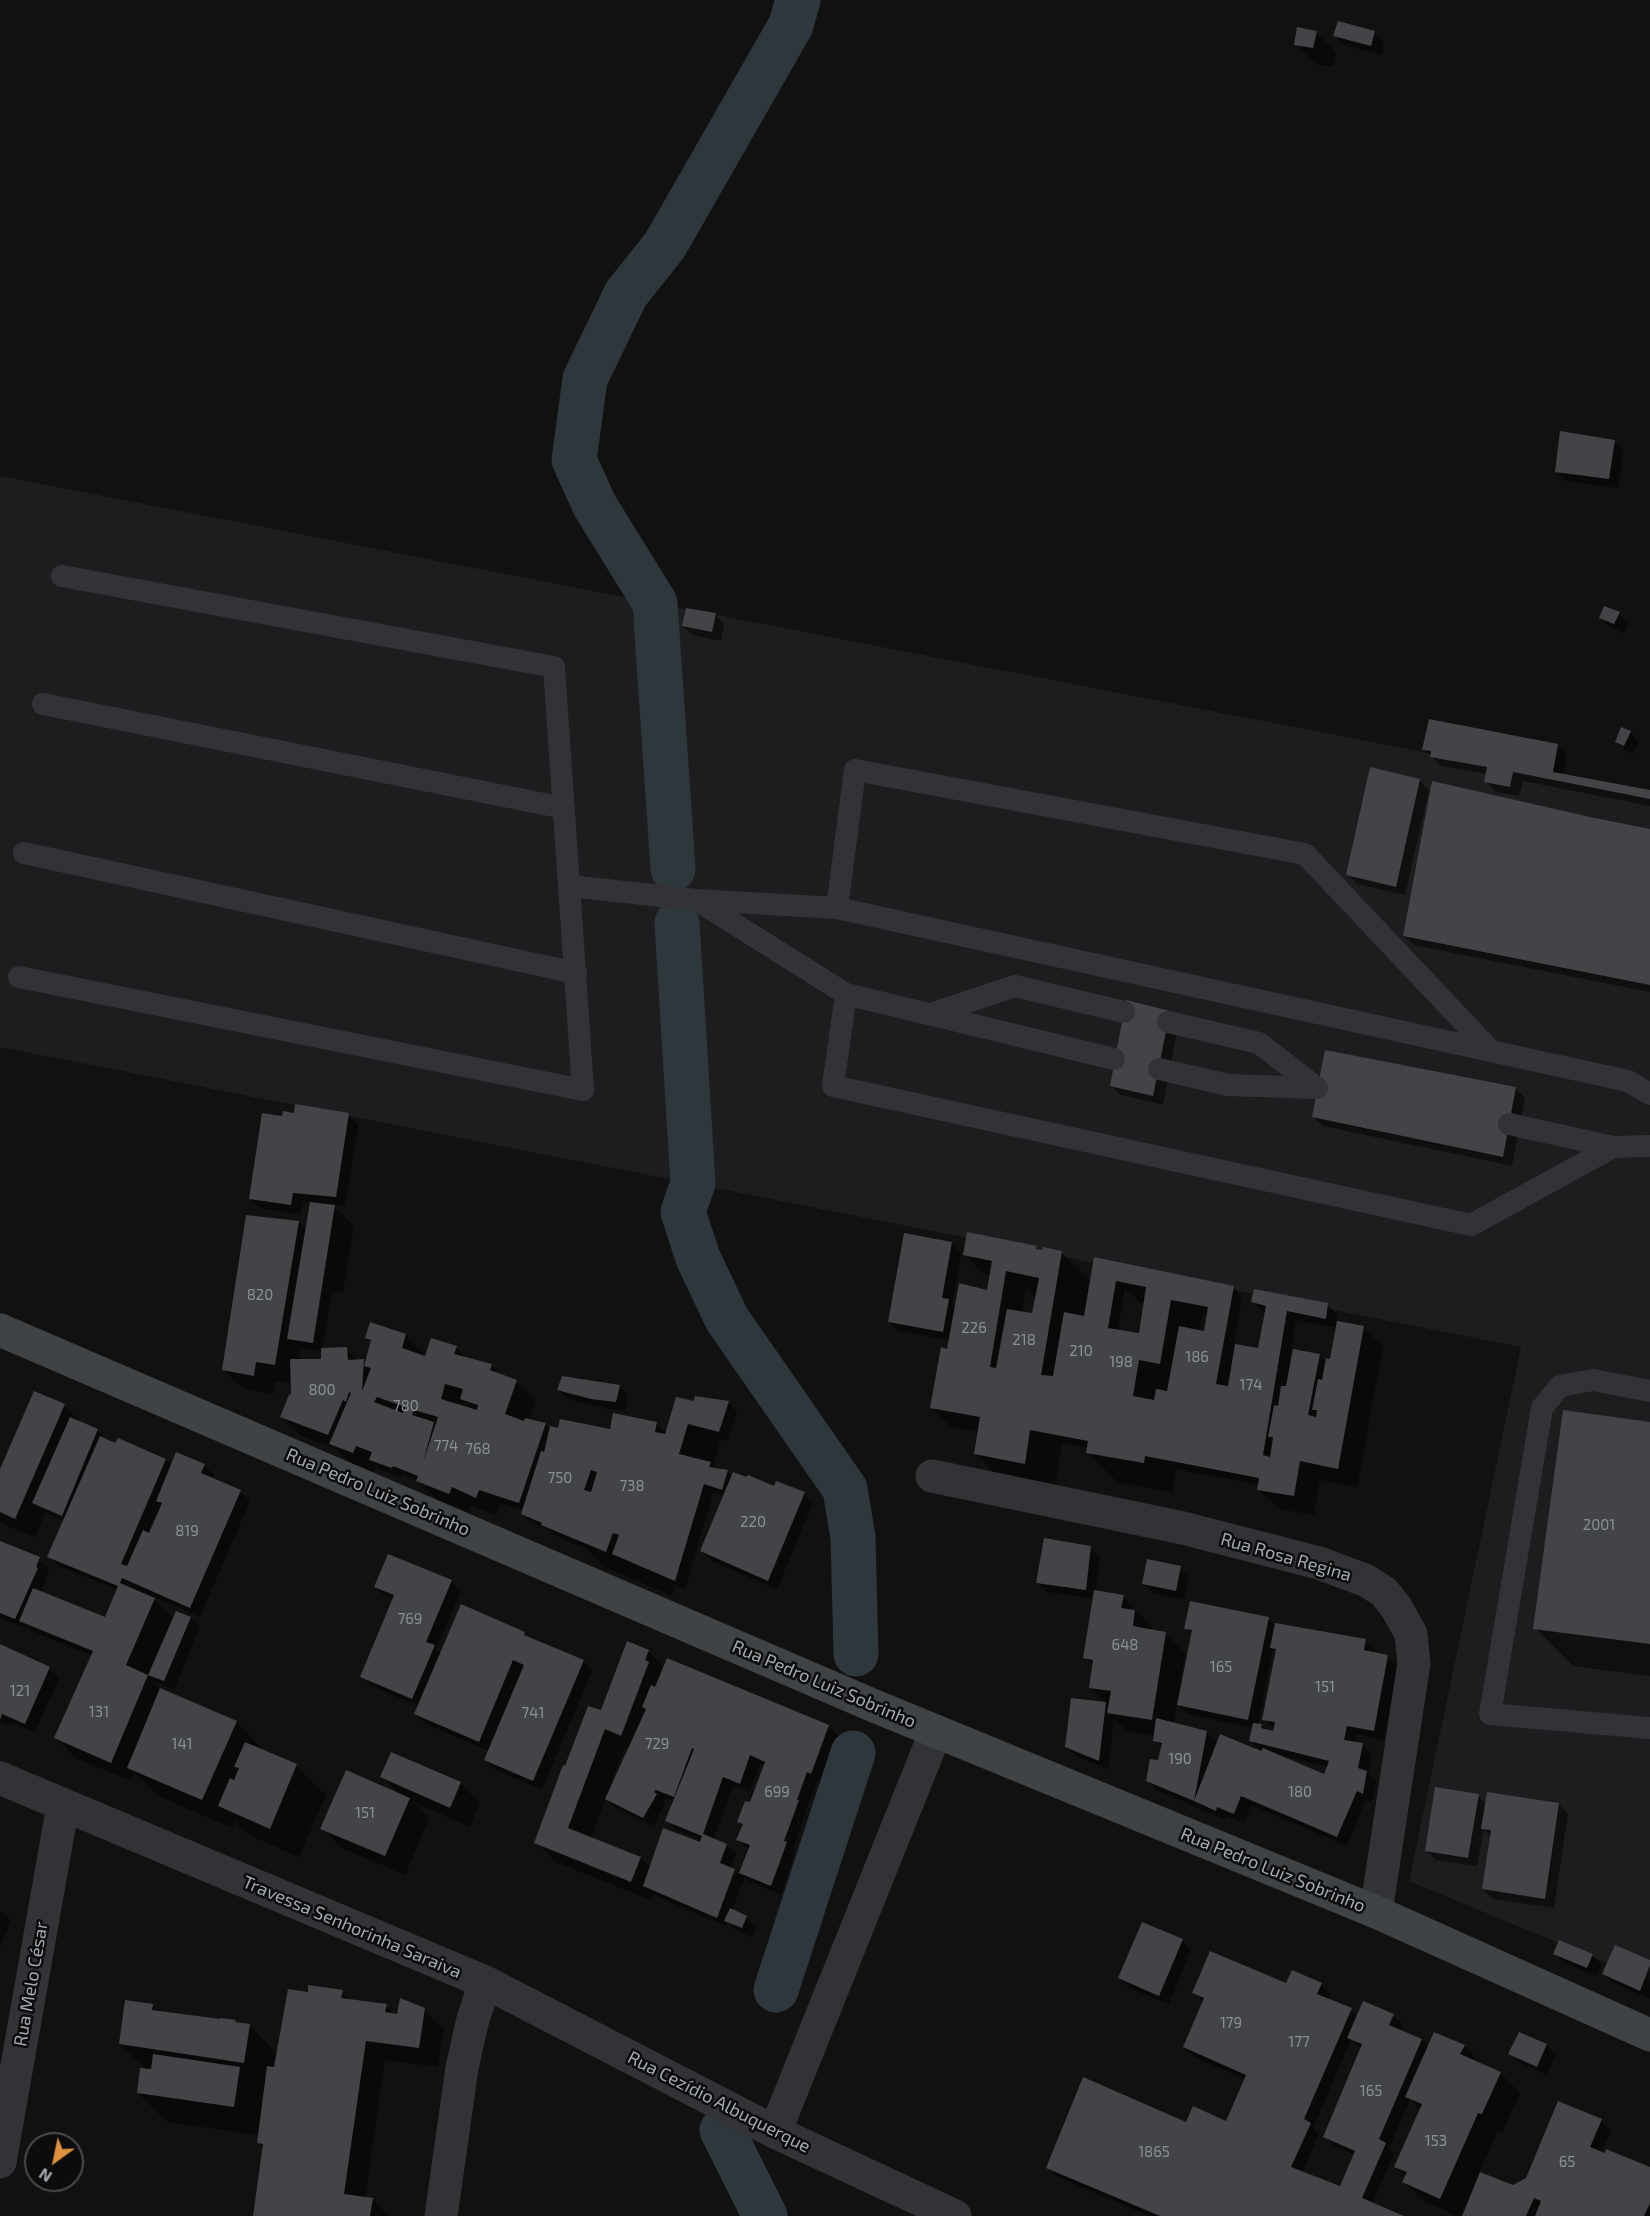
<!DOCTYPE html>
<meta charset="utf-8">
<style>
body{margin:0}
#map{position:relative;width:1650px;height:2216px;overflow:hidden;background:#111112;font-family:"Exo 2",sans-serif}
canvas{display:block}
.north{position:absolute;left:24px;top:2132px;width:60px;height:60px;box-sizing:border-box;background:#0c0c0d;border:2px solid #484b4f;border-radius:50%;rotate:213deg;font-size:16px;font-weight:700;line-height:24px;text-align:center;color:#a3aab1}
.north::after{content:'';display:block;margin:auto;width:21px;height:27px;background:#dd913d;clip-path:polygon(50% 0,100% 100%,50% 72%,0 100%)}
</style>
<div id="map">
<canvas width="1650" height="2216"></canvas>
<div class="north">N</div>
</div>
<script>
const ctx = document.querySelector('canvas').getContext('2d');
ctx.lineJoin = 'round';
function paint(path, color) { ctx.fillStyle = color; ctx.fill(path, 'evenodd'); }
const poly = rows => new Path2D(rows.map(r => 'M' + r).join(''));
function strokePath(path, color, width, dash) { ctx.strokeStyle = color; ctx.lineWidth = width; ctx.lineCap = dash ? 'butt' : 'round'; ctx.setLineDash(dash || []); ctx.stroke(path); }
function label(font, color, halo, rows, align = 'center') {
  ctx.font = font + ' "Exo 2",sans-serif'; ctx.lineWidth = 5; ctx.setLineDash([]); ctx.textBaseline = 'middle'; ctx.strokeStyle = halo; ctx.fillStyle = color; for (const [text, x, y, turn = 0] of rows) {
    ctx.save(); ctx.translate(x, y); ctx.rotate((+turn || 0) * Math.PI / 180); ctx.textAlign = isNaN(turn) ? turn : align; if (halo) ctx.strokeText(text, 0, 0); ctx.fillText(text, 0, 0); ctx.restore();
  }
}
const built = poly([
 [0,476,1650,796,1650,1981,1409,1881,1521,1347,0,1047]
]);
const shadow = poly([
 [1374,32,1384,42,1381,55,1345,45,1335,36],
 [1316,33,1336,52,1333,67,1316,64,1296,44],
 [1614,441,1623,451,1618,488,1566,481,1556,471],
 [1619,614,1628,623,1624,633,1610,627,1601,617],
 [715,615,724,624,721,641,693,635,683,626],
 [1630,732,1639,742,1634,754,1626,751,1617,742],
 [1557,746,1567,755,1563,775,1650,792,1650,806,1523,781,1519,796,1496,792,1486,782,1488,774,1441,766,1424,749],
 [1419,780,1429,790,1405,895,1357,884,1348,874],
 [1590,819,1650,830,1650,992,1414,945,1404,936],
 [1127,1002,1179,1022,1163,1105,1121,1095,1111,1085],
 [1516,1089,1525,1098,1512,1166,1323,1126,1313,1117],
 [348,1115,358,1124,345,1206,332,1205,354,1226,343,1293,332,1291,322,1350,346,1349,358,1361,363,1361,366,1363,372,1343,367,1337,371,1324,406,1335,426,1356,456,1348,467,1359,491,1365,500,1375,516,1381,536,1401,529,1420,545,1424,551,1430,611,1431,656,1423,667,1434,693,1402,728,1403,737,1412,728,1441,720,1439,713,1466,716,1469,727,1471,733,1477,804,1494,813,1503,777,1589,712,1561,702,1551,725,1496,713,1493,685,1589,676,1586,672,1596,642,1583,636,1577,635,1580,607,1568,587,1549,553,1535,547,1529,532,1523,522,1513,523,1510,501,1503,496,1516,471,1505,469,1512,438,1500,418,1481,402,1474,401,1477,380,1470,376,1465,373,1472,350,1463,336,1449,301,1436,282,1417,292,1395,292,1383,275,1381,273,1394,244,1389,224,1370,298,1222,307,1231,311,1202,303,1201,300,1214,260,1208,250,1199,283,1118],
 [300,1348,322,1352,323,1360,299,1360],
 [465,1402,473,1411,463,1408],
 [951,1243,961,1253,952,1305,956,1308,988,1292,991,1275,984,1274,965,1254,1036,1247,1040,1251,1061,1252,1091,1282,1095,1259,1233,1287,1242,1297,1234,1345,1260,1350,1266,1312,1262,1311,1253,1302,1328,1305,1337,1314,1336,1322,1363,1328,1383,1347,1357,1487,1320,1480,1314,1515,1279,1509,1259,1490,1260,1485,1176,1469,1173,1492,1117,1482,1088,1453,1089,1448,1062,1443,1054,1492,1005,1483,975,1454,979,1432,951,1427,931,1407,950,1340,899,1331,889,1322],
 [1026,1288,1036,1299,1033,1315,1022,1313],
 [1125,1288,1145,1307,1140,1335,1118,1331],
 [1203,1313,1208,1314,1205,1333,1199,1332],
 [1296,1320,1337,1328,1331,1360,1327,1363,1319,1355,1289,1362],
 [619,1386,628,1396,625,1411,602,1408,568,1399,559,1390],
 [64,1405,82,1424,98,1431,107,1440,116,1445,119,1440,166,1460,172,1466,204,1465,214,1475,212,1479,240,1492,250,1501,200,1617,150,1595,174,1619,191,1618,200,1627,174,1690,152,1681,161,1690,236,1722,265,1752,296,1766,326,1795,299,1857,249,1835,235,1821,232,1828,158,1796,134,1773,131,1781,76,1758,56,1738,93,1656,30,1630,26,1626,25,1628,0,1618,0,1542,39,1559,49,1568,41,1591,105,1619,118,1590,59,1566,49,1557,65,1521,45,1513,35,1537,5,1525,0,1520,0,1473],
 [153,1520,156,1521,150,1535,147,1534],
 [1650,1423,1650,1676,1573,1666,1535,1628],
 [1090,1548,1100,1557,1096,1592,1123,1596,1155,1631,1165,1633,1185,1653,1181,1679,1184,1679,1193,1635,1185,1628,1268,1619,1276,1627,1365,1640,1375,1650,1374,1654,1387,1656,1397,1666,1384,1740,1357,1734,1354,1743,1362,1745,1372,1754,1368,1774,1376,1782,1372,1802,1366,1800,1347,1846,1251,1805,1244,1823,1227,1816,1225,1820,1157,1790,1148,1781,1159,1762,1162,1748,1154,1740,1155,1736,1128,1732,1114,1719,1108,1769,1076,1756,1067,1746,1073,1699,1107,1704,1090,1687,1094,1666,1085,1657,1094,1598,1047,1592,1038,1583],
 [1273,1648,1277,1652,1264,1719,1275,1729,1274,1733,1267,1731,1261,1725,1258,1725],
 [1177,1703,1188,1714,1254,1728,1251,1741,1264,1754,1218,1744,1206,1732,1174,1724],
 [1280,1755,1328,1767,1325,1776,1280,1757],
 [1180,1568,1189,1577,1185,1600,1153,1593,1143,1584],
 [451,1581,461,1591,436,1649,442,1654,524,1633,531,1640,583,1661,592,1671,542,1790,495,1769,485,1760,489,1751,426,1724,416,1714,419,1706,371,1686,362,1676,394,1600,385,1596,376,1587],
 [0,1646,49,1668,59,1678,35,1732,12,1723,11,1726,0,1721],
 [648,1651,665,1668,828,1726,838,1736,821,1782,817,1781,806,1810,793,1851,795,1853,781,1894,750,1882,745,1877,732,1911,746,1917,756,1927,752,1937,735,1930,728,1922,726,1926,653,1895,651,1900,556,1862,536,1842,566,1768,602,1712],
 [624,1748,629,1750,615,1780,613,1779],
 [760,1763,765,1766,751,1804,739,1822,744,1826,738,1840,749,1850,739,1875,730,1869,736,1854,726,1845,713,1840,733,1786,750,1792],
 [606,1798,616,1808,653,1826,665,1804,663,1802,666,1798,675,1802,667,1821,677,1830,702,1840,701,1844,651,1868,641,1858,591,1838],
 [382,1777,460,1783,480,1803,470,1827,412,1801,429,1819,405,1875,342,1848,322,1828,400,1795],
 [1478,1795,1486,1804,1559,1804,1568,1814,1554,1908,1493,1899,1483,1889,1491,1837,1484,1829,1477,1866,1436,1860,1426,1850],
 [0,1911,11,1921,0,1947],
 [1182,1941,1191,1950,1169,2004,1129,1988,1120,1978],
 [1555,1953,1592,1955,1602,1965,1596,1976,1564,1963],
 [1650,1962,1650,1999,1613,1983,1604,1974],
 [1321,1984,1331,1994,1328,2000,1351,2010,1358,2017,1393,2015,1403,2025,1400,2031,1421,2040,1429,2047,1464,2046,1483,2066,1500,2073,1520,2093,1502,2133,1498,2131,1479,2173,1513,2187,1527,2180,1601,2120,1611,2130,1601,2153,1650,2169,1650,2216,1457,2216,1424,2201,1404,2181,1406,2177,1396,2167,1421,2110,1410,2099,1389,2148,1394,2154,1372,2204,1400,2216,1150,2216,1058,2177,1048,2167,1186,2124,1227,2123,1246,2079,1194,2057,1184,2047,1204,2003,1194,1993],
 [1351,2040,1362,2049,1325,2136,1334,2146,1355,2155,1340,2188,1302,2173,1319,2134,1313,2128],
 [342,1992,351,2001,386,2006,395,2015,424,2010,444,2029,438,2067,385,2060,365,2199,373,2200,389,2216,255,2216,264,2148,259,2143,260,2135,167,2122,138,2093,147,2070,120,2044,153,2006,159,2012,249,2025,278,2054,309,1993],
 [1519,2034,1547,2045,1556,2054,1547,2075,1520,2063,1510,2054]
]);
const canal = poly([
 [673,869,655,603,595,506,574,460,585,379,626,294,665,245,791,25,798,0],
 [677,923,693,1183,683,1212,698,1258,727,1319,845,1489,853,1537,856,1654],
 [776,1990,853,1753],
 [722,2130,765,2216]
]);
const building = poly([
 [1338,21,1375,31,1371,46,1333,36],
 [1297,27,1317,31,1313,48,1294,45],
 [1560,431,1615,440,1609,479,1555,472],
 [1604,606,1620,612,1614,624,1599,618],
 [686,608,716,613,712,632,682,626],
 [1429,719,1558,744,1553,772,1650,790,1650,799,1513,772,1510,787,1484,782,1487,767,1430,757,1431,751,1422,750],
 [1621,727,1631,731,1624,746,1615,742],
 [1370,767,1420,779,1396,887,1346,875],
 [1432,781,1590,817,1650,829,1650,985,1403,936],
 [1126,1000,1170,1011,1153,1096,1110,1086],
 [1325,1050,1516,1087,1503,1157,1312,1117],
 [295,1104,349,1113,336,1197,293,1193,291,1205,249,1199,262,1113,282,1116,283,1111,294,1113],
 [310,1202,335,1205,313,1343,287,1339],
 [246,1215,299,1221,275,1365,256,1362,254,1376,222,1370],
 [967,1232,1037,1246,1036,1249,1042,1250,1043,1247,1062,1251,1041,1375,1053,1376,1064,1312,1084,1316,1094,1257,1234,1286,1216,1384,1228,1386,1235,1344,1258,1348,1266,1306,1251,1302,1254,1289,1328,1303,1326,1319,1287,1311,1263,1455,1270,1457,1273,1437,1268,1437,1274,1405,1278,1406,1281,1386,1286,1386,1293,1349,1320,1354,1308,1415,1316,1417,1317,1410,1312,1410,1318,1379,1322,1380,1326,1358,1330,1359,1337,1321,1364,1326,1338,1469,1300,1461,1294,1496,1257,1490,1259,1478,1145,1456,1144,1463,1086,1453,1088,1441,1030,1430,1025,1464,974,1454,980,1417,930,1408,941,1347,947,1349,959,1283,987,1290,992,1261,963,1255],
 [1006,1271,1039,1278,1032,1313,1007,1309,996,1368,990,1367],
 [1116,1281,1146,1287,1139,1333,1108,1328],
 [1171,1300,1208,1307,1204,1331,1179,1326,1167,1391,1156,1389,1154,1400,1133,1396,1139,1360,1160,1364],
 [904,1233,952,1242,942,1298,949,1299,943,1332,888,1322],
 [370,1322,406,1334,402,1348,425,1356,431,1338,457,1346,454,1354,492,1364,490,1370,517,1380,505,1414,524,1421,525,1418,546,1423,519,1503,479,1490,476,1498,452,1487,449,1494,416,1481,418,1476,393,1466,392,1468,369,1460,372,1452,356,1446,353,1453,329,1444,351,1393,349,1392,346,1402,343,1400,328,1435,280,1417,289,1395,291,1394,290,1359,321,1359,321,1348,347,1347,348,1360,364,1359,362,1391,371,1368,364,1366,371,1340,365,1338],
 [445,1384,463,1389,460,1399,478,1405,477,1410,441,1399],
 [377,1397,405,1407,403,1413,374,1402],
 [414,1410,438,1417,423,1462,434,1422,412,1415],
 [562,1376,620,1385,616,1402,591,1399,557,1390],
 [34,1391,65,1404,15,1519,0,1512,0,1469],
 [695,1396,729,1401,719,1432,688,1424,679,1454,711,1462,709,1467,728,1470,722,1490,704,1484,675,1581,612,1554,619,1535,613,1533,606,1552,541,1525,542,1523,521,1514,541,1451,544,1452,550,1426,558,1428,560,1419,610,1429,613,1413,657,1422,655,1432,665,1434,676,1397,694,1401],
 [591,1470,597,1472,591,1492,584,1490],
 [1563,1410,1650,1422,1650,1644,1533,1629],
 [70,1417,98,1429,62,1516,32,1503],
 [100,1436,115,1443,118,1438,166,1459,121,1564,127,1566,143,1530,149,1533,162,1503,156,1501,176,1452,205,1464,201,1473,241,1490,190,1608,122,1578,120,1583,155,1598,126,1665,148,1675,111,1763,54,1738,93,1651,19,1621,33,1588,105,1617,118,1586,47,1557],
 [733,1472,746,1477,748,1475,774,1486,776,1481,805,1492,768,1581,700,1551],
 [1044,1538,1091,1546,1086,1590,1036,1583],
 [0,1541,40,1557,36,1567,38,1568,15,1619,0,1613],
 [388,1554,452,1580,426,1642,435,1645,412,1699,360,1677,394,1595,374,1587],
 [1147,1559,1181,1566,1176,1591,1142,1584],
 [1094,1590,1124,1595,1121,1608,1135,1610,1133,1626,1166,1632,1152,1720,1107,1713,1111,1691,1089,1688,1093,1660,1083,1658],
 [1190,1601,1269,1617,1248,1720,1177,1705,1192,1630,1184,1629],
 [461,1604,525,1632,524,1635,584,1660,533,1781,484,1760,524,1665,513,1660,479,1742,414,1714],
 [176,1611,191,1617,164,1681,148,1675],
 [1275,1623,1366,1639,1364,1650,1388,1655,1374,1731,1347,1726,1344,1740,1363,1743,1358,1768,1367,1771,1363,1794,1357,1791,1337,1837,1241,1796,1234,1814,1217,1807,1216,1811,1194,1801,1220,1734,1261,1751,1263,1748,1324,1774,1329,1761,1249,1741,1253,1723,1262,1724,1261,1728,1273,1731,1275,1722,1262,1720,1276,1649,1270,1648],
 [627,1641,649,1650,645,1660,649,1662,621,1736,605,1729,568,1828,641,1857,631,1882,534,1843,563,1765,565,1766,588,1706,601,1710],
 [0,1644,50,1667,25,1724,2,1714,0,1720],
 [667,1658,829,1725,811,1774,807,1772,797,1800,799,1800,784,1841,787,1842,771,1886,739,1873,750,1845,736,1840,743,1824,737,1822,745,1801,750,1802,765,1762,750,1755,740,1784,723,1777,703,1834,727,1844,720,1863,735,1869,717,1918,643,1886,663,1828,700,1842,702,1836,665,1821,694,1749,692,1748,674,1797,656,1790,654,1792,657,1794,643,1818,605,1799,646,1709,642,1707,651,1685,655,1687],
 [160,1688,237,1721,202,1800,127,1768],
 [1071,1698,1106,1702,1099,1761,1065,1747],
 [1156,1718,1207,1731,1194,1801,1146,1781,1150,1759,1158,1760,1162,1743,1153,1741],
 [245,1742,297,1764,270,1829,218,1806,230,1778,234,1780,239,1768,234,1767],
 [391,1752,461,1782,450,1808,380,1777],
 [346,1770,410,1798,385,1856,320,1829],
 [1435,1787,1479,1794,1468,1858,1425,1851],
 [1487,1792,1559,1803,1545,1899,1482,1889,1491,1830,1481,1829],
 [730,1908,747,1916,742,1928,724,1921],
 [1142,1922,1183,1939,1159,1996,1118,1978],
 [1559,1940,1593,1954,1587,1968,1553,1954],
 [1615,1945,1650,1960,1650,1965,1640,1991,1602,1974],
 [1210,1951,1286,1983,1292,1970,1322,1983,1317,1994,1352,2008,1304,2119,1311,2123,1291,2167,1340,2186,1355,2151,1323,2137,1362,2044,1347,2038,1363,2001,1394,2014,1389,2025,1422,2039,1379,2139,1386,2143,1362,2198,1404,2216,1160,2216,1046,2168,1083,2077,1186,2122,1193,2106,1226,2121,1246,2075,1183,2047,1204,1998,1192,1993],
 [308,1985,343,1990,341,1998,387,2004,385,2012,397,2014,400,1998,425,2008,419,2048,366,2041,344,2194,373,2198,370,2216,253,2216,263,2144,257,2143,267,2066,274,2067,288,1989,308,1992],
 [125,2000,153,2004,152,2010,220,2019,220,2018,236,2020,235,2022,250,2024,244,2063,119,2044],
 [1434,2032,1465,2045,1460,2054,1501,2072,1482,2114,1478,2113,1440,2199,1402,2182,1407,2172,1394,2167,1422,2104,1405,2097],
 [1519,2032,1547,2044,1537,2067,1508,2054],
 [153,2054,240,2067,234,2107,137,2093,140,2068,151,2069],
 [1558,2101,1602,2119,1590,2147,1605,2153,1606,2149,1650,2167,1650,2203,1644,2216,1535,2216,1541,2201,1534,2198,1526,2216,1462,2216,1480,2172,1513,2185,1526,2178]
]);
const lane = poly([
 [43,704,564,808],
 [24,853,576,973],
 [570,886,697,900,837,908,1628,1081,1650,1094],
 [698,901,846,994,1114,1059],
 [837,908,855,770,1305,854,1491,1051],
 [19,977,583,1090,554,667,62,576],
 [846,994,833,1086,1471,1225,1613,1147],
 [931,1014,1015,986,1124,1012],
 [1168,1022,1259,1043,1317,1088],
 [1159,1069,1228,1085,1317,1088],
 [1509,1124,1613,1147,1650,1146],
 [1650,1391,1593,1380,1560,1386,1542,1408,1490,1714,1650,1728]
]);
const street = poly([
 [932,1476,1183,1528,1319,1563,1367,1581,1384,1592,1396,1607,1411,1634,1414,1663,1376,1912],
 [0,1778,485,1982,775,2132,955,2216],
 [775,2132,936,1731],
 [0,2162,63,1805],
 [441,2216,462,2068,472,2023,485,1982]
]);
const secondary = poly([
 [0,1330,872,1705,1376,1912,1650,2035]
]);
const numberNames = [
 ["820",260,1295],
 ["226",974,1328],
 ["218",1024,1340],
 ["210",1081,1351],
 ["186",1197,1357],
 ["198",1121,1362],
 ["174",1251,1385],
 ["800",322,1390],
 ["780",406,1406],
 ["774",446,1446],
 ["768",478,1449],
 ["750",560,1478],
 ["738",632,1486],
 ["220",753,1522],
 ["2001",1599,1525],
 ["819",187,1531],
 ["769",410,1619],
 ["648",1125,1645],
 ["165",1221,1667],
 ["151",1325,1687],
 ["121",20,1691],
 ["131",99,1712],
 ["741",533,1713],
 ["141",182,1744],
 ["729",657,1744],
 ["190",1180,1759],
 ["699",777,1792],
 ["180",1300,1792],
 ["151",365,1813],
 ["179",1231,2023],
 ["177",1299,2042],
 ["165",1371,2091],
 ["153",1436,2141],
 ["1865",1154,2152],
 ["65",1567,2162]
];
const streetNames = [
 ["Rua Pedro Luiz Sobrinho",378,1492,23],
 ["Rua Rosa Regina",1286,1557,16],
 ["Rua Pedro Luiz Sobrinho",824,1684,23],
 ["Rua Pedro Luiz Sobrinho",1273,1870,22],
 ["Travessa Senhorinha Saraiva",352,1927,23],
 ["Rua Melo César",31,1984,-80],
 ["Rua Cezídio Albuquerque",719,2102,27]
];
paint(built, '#1d1d1f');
paint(shadow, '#0007');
strokePath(canal, '#2e373b', 45);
paint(building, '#424447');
strokePath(lane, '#323337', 22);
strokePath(street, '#323337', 33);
strokePath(secondary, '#404346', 33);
label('15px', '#8b9096', null, numberNames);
label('18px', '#a3aab1', '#0c0c0d', streetNames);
</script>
